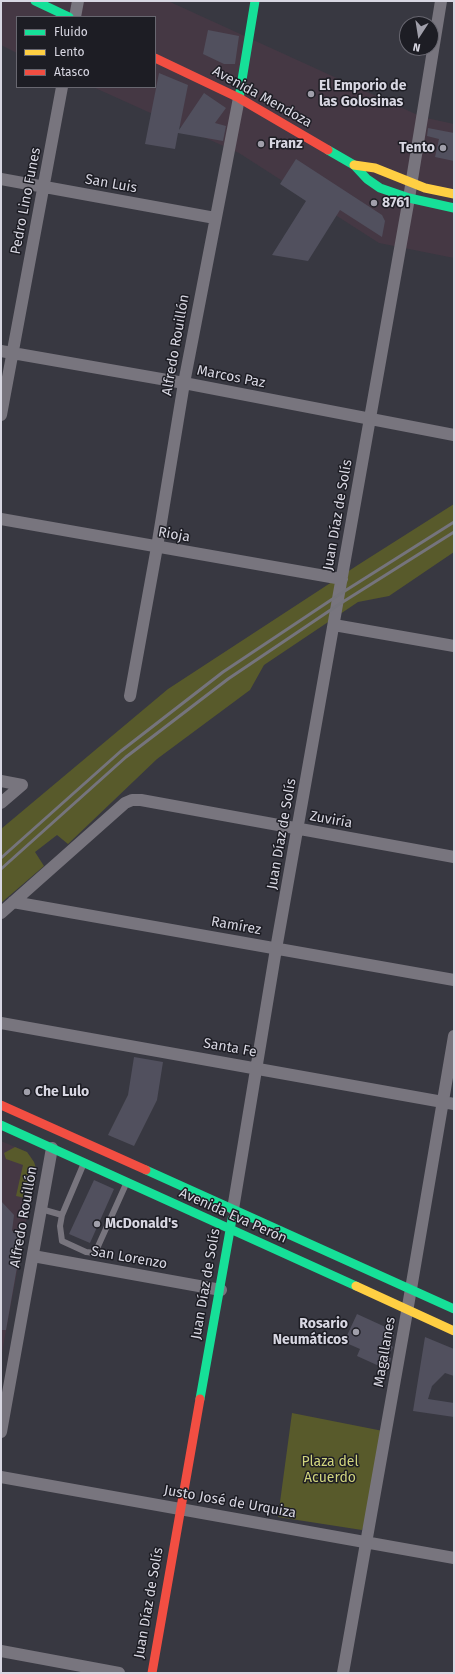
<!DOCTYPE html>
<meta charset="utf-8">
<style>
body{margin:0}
#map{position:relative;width:455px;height:1674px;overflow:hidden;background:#383841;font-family:"Fira Sans",sans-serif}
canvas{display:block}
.frame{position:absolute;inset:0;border:2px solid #d8d7e2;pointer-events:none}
.legend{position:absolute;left:16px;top:16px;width:140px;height:72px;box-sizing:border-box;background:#1d1d24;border:1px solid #686770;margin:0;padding:5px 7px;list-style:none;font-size:12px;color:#d8d7e2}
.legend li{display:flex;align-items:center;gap:8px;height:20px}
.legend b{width:20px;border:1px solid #686770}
.north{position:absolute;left:399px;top:16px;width:40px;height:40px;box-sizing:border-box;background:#1d1d24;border:1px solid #686770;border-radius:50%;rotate:192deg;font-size:11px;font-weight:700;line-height:16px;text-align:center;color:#d8d7e2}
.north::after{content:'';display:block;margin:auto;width:14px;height:18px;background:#a09faa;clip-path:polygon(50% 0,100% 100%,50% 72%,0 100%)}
</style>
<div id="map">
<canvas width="455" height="1674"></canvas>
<div class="frame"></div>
<ul class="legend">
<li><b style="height:5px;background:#16e098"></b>Fluido</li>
<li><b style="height:5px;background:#ffcf43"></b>Lento</li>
<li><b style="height:5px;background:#f24e42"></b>Atasco</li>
</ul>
<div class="north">N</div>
</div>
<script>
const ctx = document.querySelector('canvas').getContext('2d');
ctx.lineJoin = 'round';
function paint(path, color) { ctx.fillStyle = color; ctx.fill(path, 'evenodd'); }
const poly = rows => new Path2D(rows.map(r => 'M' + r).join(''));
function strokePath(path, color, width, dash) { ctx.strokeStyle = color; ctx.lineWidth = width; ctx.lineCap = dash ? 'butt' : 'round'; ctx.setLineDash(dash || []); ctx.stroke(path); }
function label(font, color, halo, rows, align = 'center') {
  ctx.font = font + ' "Fira Sans",sans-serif'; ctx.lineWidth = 3; ctx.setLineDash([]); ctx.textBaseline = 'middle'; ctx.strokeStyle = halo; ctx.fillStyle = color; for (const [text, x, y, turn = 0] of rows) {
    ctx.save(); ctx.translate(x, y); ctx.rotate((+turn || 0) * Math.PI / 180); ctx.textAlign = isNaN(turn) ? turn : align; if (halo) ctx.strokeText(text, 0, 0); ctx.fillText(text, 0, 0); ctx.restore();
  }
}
const commercial = poly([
 [1,1,168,1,422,117,454,124,454,258,379,243,239,153,93,87,155,87,155,17,17,17,17,53,1,45],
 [1,1141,27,1152,31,1157,36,1168,1,1358]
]);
const green = poly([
 [454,504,454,552,389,596,358,602,264,665,250,690,157,759,68,844,57,835,35,852,44,866,1,903,1,829,168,689,361,563],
 [15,1147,27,1152,34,1162,36,1168,30,1199,16,1196,23,1165,6,1159,4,1153],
 [292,1413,383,1431,366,1520,362,1530,278,1517]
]);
const building = poly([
 [208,30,239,36,235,64,224,64,203,54],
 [159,73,188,85,179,130,204,93,226,108,215,123,226,126,223,141,178,133,175,149,145,144],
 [428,128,454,133,454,161,435,157,439,139,427,136],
 [296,159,382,215,385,221,382,237,340,210,308,261,272,255,306,201,280,184],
 [134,1057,163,1062,157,1100,134,1146,108,1135,128,1095],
 [94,1180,114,1189,90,1243,69,1234],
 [1,1201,14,1215,12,1231,23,1233,6,1330,1,1330],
 [357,1314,392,1330,394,1335,390,1345,393,1347,388,1357,391,1358,388,1370,357,1356,360,1349,344,1342],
 [425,1337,454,1349,454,1376,445,1373,432,1386,428,1399,454,1403,454,1417,413,1411]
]);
const lane = poly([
 [84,1163,62,1215,60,1226,62,1241,86,1252,95,1253,126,1184],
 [41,1209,62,1215]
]);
const street = poly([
 [75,17,78,1],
 [1,179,215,218],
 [1,351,184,383,454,435],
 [1,415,62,87],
 [1,519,342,579],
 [334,625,454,646],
 [130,696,157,547,184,383,239,98],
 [1,781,22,785],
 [1,803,22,785],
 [13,902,454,980],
 [1,913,125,803,132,800,141,800,454,857],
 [1,1023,454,1104],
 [233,1209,276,949,409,198,441,1],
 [33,1256,221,1290],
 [1,1432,52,1148],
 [1,1477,454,1558],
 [1,1651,119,1673],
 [343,1673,411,1289,454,1036]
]);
const fast = poly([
 [35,1,69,17],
 [239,98,255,1],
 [328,150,354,165,367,179,380,188,409,198,454,208],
 [1,1125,356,1286],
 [146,1170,454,1309],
 [200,1399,232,1219]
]);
const slow = poly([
 [354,165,375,168,425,188,454,194],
 [356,1286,454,1331]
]);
const jam = poly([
 [155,58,239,98,328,150],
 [1,1105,146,1170],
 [152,1673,200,1399]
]);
const rail = poly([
 [1,858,121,751,223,672,340,594,454,522],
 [1,869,126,757,228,679,338,605,454,532]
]);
const markers = [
 [311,94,4,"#a09faa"],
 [261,144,4,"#a09faa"],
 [443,148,4,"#a09faa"],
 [374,203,4,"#a09faa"],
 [27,1092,4,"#a09faa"],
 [97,1224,4,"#a09faa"],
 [356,1332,4,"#a09faa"]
];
const poiNames = [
 ["El Emporio de",319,86],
 ["las Golosinas",319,102],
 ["Franz",269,144],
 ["Tento",435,148,"right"],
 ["8761",382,203],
 ["Che Lulo",35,1092],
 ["McDonald's",105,1224],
 ["Rosario",348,1324,"right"],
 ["Neumáticos",348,1340,"right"]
];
const streetNames = [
 ["Avenida Mendoza",262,97,29],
 ["San Luis",111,184,10],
 ["Pedro Lino Funes",26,201,-79],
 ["Alfredo Rouillón",176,345,-80],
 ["Marcos Paz",231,377,11],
 ["Juan Díaz de Solís",338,515,-80],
 ["Rioja",174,535,10],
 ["Zuviría",331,820,10],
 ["Juan Díaz de Solís",282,834,-80],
 ["Ramírez",236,926,10],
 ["Santa Fe",230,1048,10],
 ["Avenida Eva Perón",233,1216,24],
 ["Alfredo Rouillón",24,1217,-80],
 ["San Lorenzo",129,1258,10],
 ["Juan Díaz de Solís",206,1284,-80],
 ["Magallanes",385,1352,-80],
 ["Justo José de Urquiza",230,1502,10],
 ["Juan Díaz de Solís",149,1603,-80]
];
const parkNames = [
 ["Plaza del",330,1462],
 ["Acuerdo",330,1478]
];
paint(commercial, '#453844');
paint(green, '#585a2b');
paint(building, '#51505e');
strokePath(lane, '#78757e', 6);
strokePath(street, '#78757e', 12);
strokePath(fast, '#16e098', 9);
strokePath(slow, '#ffcf43', 9);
strokePath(jam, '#f24e42', 9);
strokePath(rail, '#75747c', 3);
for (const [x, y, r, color] of markers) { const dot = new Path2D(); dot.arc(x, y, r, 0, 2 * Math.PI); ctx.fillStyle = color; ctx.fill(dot); strokePath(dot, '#1d1d24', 1.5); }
label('bold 14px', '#d8d7e2', '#1d1d24', poiNames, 'left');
label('14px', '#d8d7e2', '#1d1d24', streetNames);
label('14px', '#d1d57e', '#1d1d24', parkNames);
</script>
